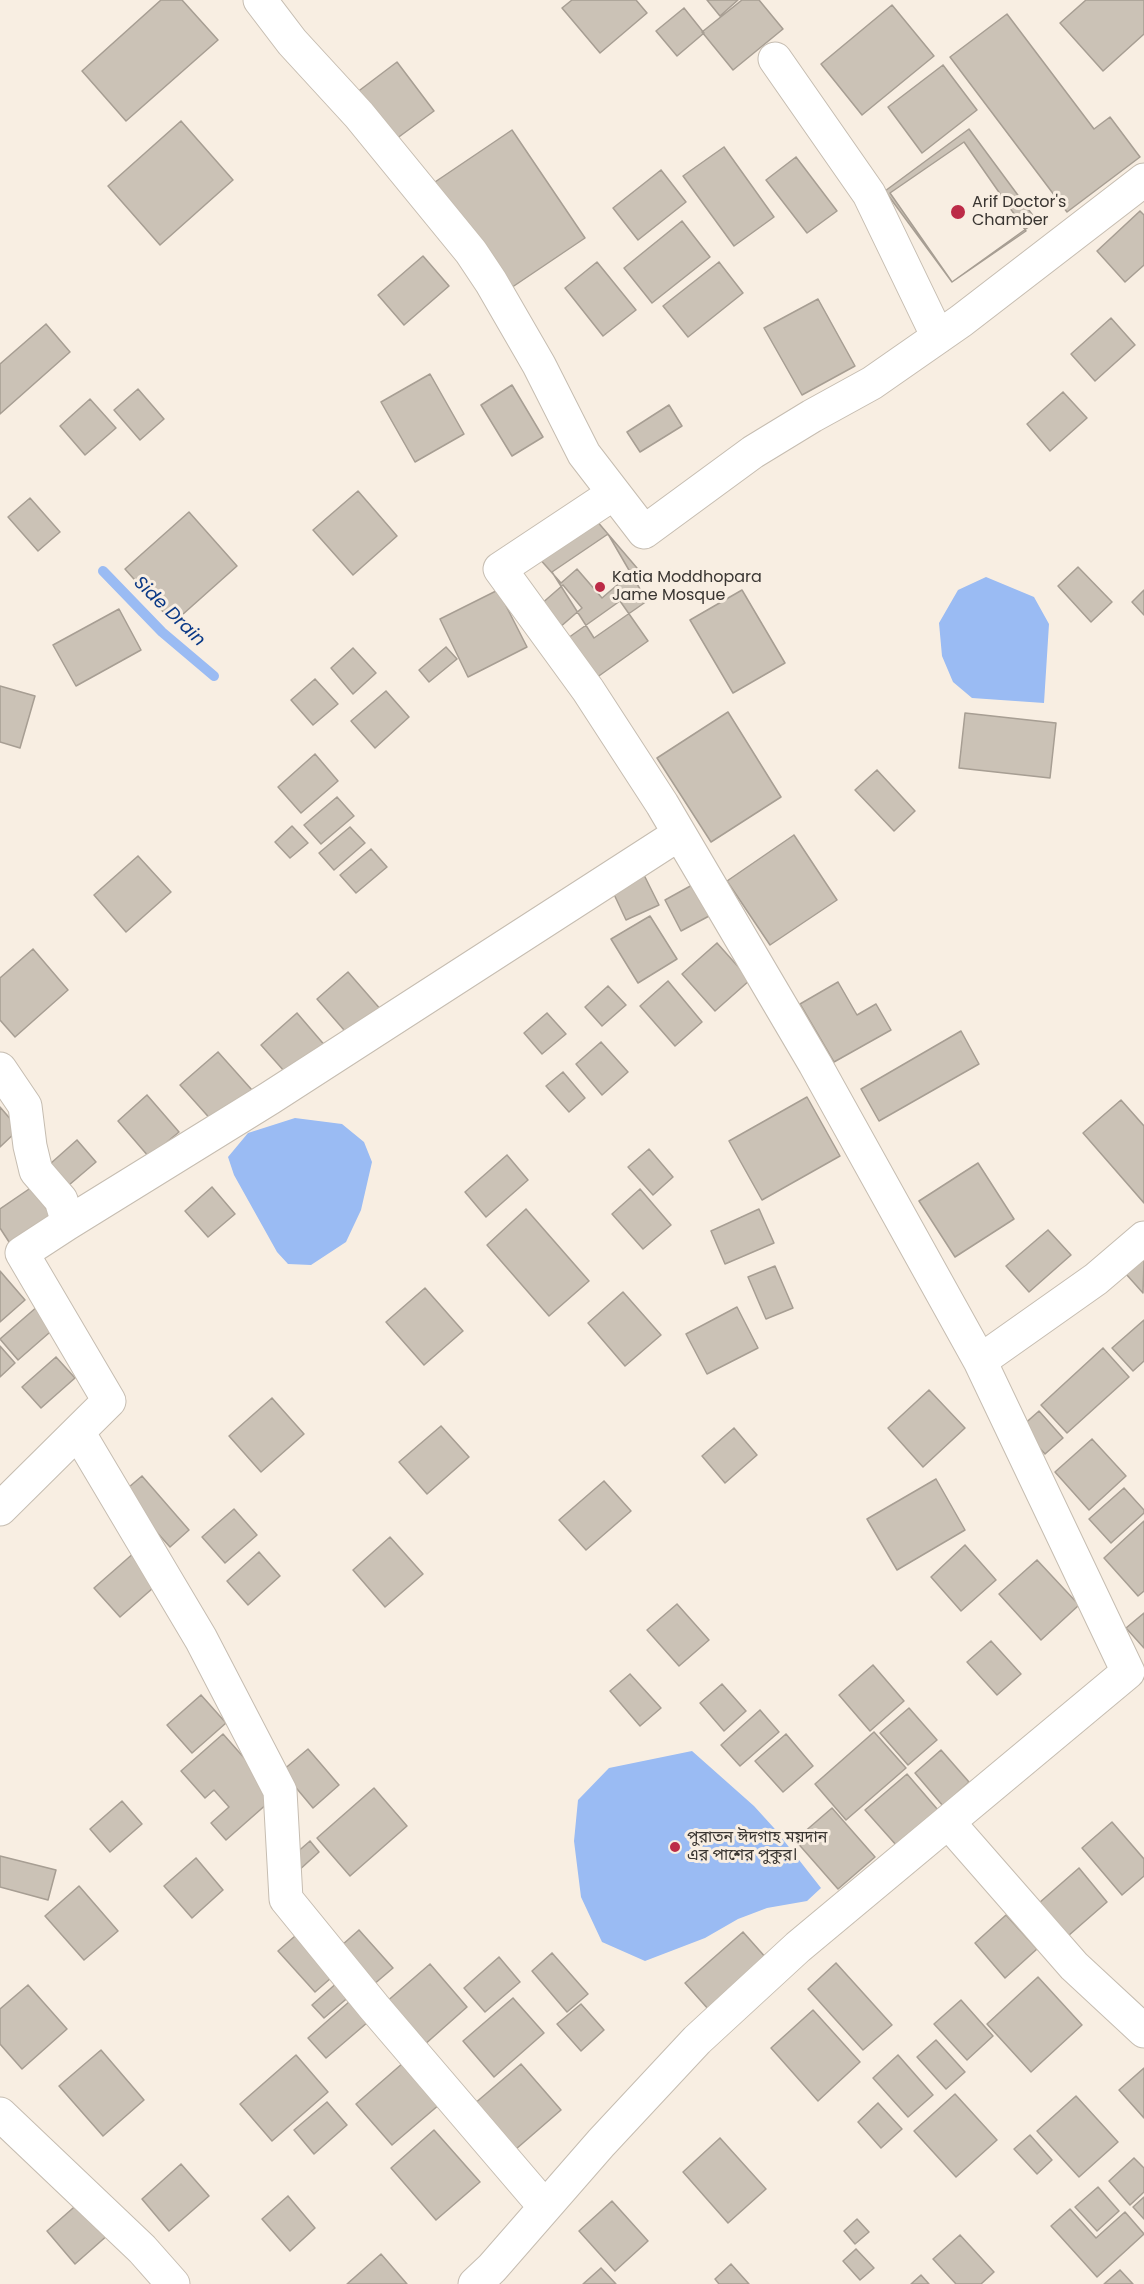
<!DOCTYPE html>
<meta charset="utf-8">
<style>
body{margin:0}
canvas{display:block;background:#f8eee2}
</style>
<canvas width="1144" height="2284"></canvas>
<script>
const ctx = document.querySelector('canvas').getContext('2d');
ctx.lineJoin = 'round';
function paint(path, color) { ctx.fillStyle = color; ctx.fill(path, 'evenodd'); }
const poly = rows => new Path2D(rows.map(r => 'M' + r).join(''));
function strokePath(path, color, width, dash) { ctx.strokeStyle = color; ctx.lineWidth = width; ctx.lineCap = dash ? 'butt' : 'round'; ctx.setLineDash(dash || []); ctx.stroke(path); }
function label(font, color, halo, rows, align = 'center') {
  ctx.font = font + ' Poppins,"Noto Sans Bengali",sans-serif'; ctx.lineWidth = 6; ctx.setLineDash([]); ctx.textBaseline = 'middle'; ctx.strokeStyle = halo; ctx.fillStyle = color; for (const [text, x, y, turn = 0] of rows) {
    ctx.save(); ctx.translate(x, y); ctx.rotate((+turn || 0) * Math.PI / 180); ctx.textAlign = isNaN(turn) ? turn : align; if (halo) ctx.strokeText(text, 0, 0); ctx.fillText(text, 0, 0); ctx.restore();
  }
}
const water = poly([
 [986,577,1034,597,1049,624,1044,703,972,698,953,682,942,656,939,623,958,590],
 [295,1118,342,1124,364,1142,372,1162,361,1210,346,1242,311,1265,288,1264,277,1252,234,1175,228,1157,248,1133],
 [692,1751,754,1806,774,1828,821,1888,807,1901,767,1908,738,1919,705,1938,645,1961,602,1942,581,1897,574,1841,578,1800,609,1768]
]);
const stream = poly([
 [103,571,162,632,214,676]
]);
const building = poly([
 [161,0,182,0,218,40,126,121,82,71,161,0],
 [572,0,636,0,647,13,600,53,562,8,572,0],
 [707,0,738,0,720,16,707,0],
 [742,0,759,0,783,29,733,70,702,32,742,0],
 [1086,0,1144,0,1144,34,1103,71,1060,23,1086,0],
 [892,5,934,56,862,115,821,64,892,5],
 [684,8,704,33,677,56,656,31,684,8],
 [1007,14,1094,129,1110,117,1140,157,1067,212,950,57,1007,14],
 [397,62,434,111,392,142,356,93,397,62],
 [943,65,977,110,922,153,888,107,943,65],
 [181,121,233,180,160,245,108,186,181,121],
 [969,129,1037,221,952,282,885,191,969,129],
 [512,130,585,238,505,292,432,184,512,130],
 [964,142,1026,231,952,282,890,193,964,142],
 [724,147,774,217,734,246,683,176,724,147],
 [796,157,837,211,807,233,766,180,796,157],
 [661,170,686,202,638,240,613,208,661,170],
 [1140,211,1144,215,1144,265,1125,282,1097,251,1140,211],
 [682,221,710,257,652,303,624,268,682,221],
 [423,256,449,286,404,325,378,295,423,256],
 [597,262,636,310,603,336,565,288,597,262],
 [719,262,743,293,688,337,663,306,719,262],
 [818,299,855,366,802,395,764,328,818,299],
 [1111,318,1135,345,1095,381,1071,354,1111,318],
 [46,324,70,352,0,414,0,364,46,324],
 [430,374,464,434,415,462,381,402,430,374],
 [512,385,543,437,512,456,481,405,512,385],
 [138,389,164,419,140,440,114,410,138,389],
 [1063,392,1087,418,1050,451,1027,424,1063,392],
 [90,399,116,428,85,455,60,426,90,399],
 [669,405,682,426,640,452,627,432,669,405],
 [358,491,397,536,353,575,313,530,358,491],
 [30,498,60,532,38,551,8,517,30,498],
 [189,512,237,566,173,623,125,569,189,512],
 [590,513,637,568,602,598,577,569,561,583,538,557,590,513],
 [608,534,647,601,594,638,552,572,608,534],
 [1078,567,1112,602,1091,622,1058,586,1078,567],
 [563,585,582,608,559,628,540,605,563,585],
 [498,590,527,647,468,677,440,619,498,590],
 [742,590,785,663,733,693,690,620,742,590],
 [1144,590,1144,615,1132,602,1144,590],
 [620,601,648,641,596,678,568,638,620,601],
 [119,609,141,650,76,686,53,645,119,609],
 [446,647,457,659,429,682,419,670,446,647],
 [353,648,376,673,353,694,331,668,353,648],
 [315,679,338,704,313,725,291,700,315,679],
 [0,686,35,696,20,748,0,742,0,686],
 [386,691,409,717,375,748,351,721,386,691],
 [728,712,781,797,711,842,657,758,728,712],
 [965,713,1056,723,1050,778,959,768,965,713],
 [315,754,338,781,301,813,278,787,315,754],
 [877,770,915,811,894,831,855,790,877,770],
 [337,797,354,816,321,844,304,825,337,797],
 [292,826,308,843,290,858,275,842,292,826],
 [350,827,365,843,334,870,319,853,350,827],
 [794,835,837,900,770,945,727,881,794,835],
 [371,849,387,867,356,893,340,875,371,849],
 [138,856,171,892,126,932,94,895,138,856],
 [644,875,659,905,626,920,612,890,644,875],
 [694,884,711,915,681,931,665,900,694,884],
 [650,916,677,959,638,983,611,939,650,916],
 [717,943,750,980,715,1011,682,974,717,943],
 [33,949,68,990,15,1037,0,1020,0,978,33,949],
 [348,972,382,1011,351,1038,317,999,348,972],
 [668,981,702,1022,675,1046,640,1006,668,981],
 [838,982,857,1015,876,1004,891,1030,834,1062,800,1004,838,982],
 [608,986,626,1005,602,1026,585,1007,608,986],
 [297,1013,327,1048,292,1080,261,1045,297,1013],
 [547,1013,566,1034,542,1054,524,1033,547,1013],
 [961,1031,979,1064,879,1121,861,1089,961,1031],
 [601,1042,628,1072,602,1095,576,1064,601,1042],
 [218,1052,252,1090,214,1123,180,1085,218,1052],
 [563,1072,585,1098,569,1112,546,1086,563,1072],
 [147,1095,179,1132,149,1157,118,1121,147,1095],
 [807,1097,840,1156,762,1200,729,1141,807,1097],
 [1121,1100,1144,1126,1144,1203,1083,1133,1121,1100],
 [0,1107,19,1129,0,1147,0,1107],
 [77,1140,96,1162,69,1185,50,1164,77,1140],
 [649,1149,673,1177,653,1195,628,1167,649,1149],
 [507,1155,528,1180,486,1217,465,1192,507,1155],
 [978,1163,1014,1219,955,1257,919,1201,978,1163],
 [32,1187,52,1217,11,1245,0,1228,0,1209,32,1187],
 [212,1187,235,1214,208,1237,185,1211,212,1187],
 [640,1189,671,1225,643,1249,612,1214,640,1189],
 [526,1209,589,1281,549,1316,487,1245,526,1209],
 [759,1209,774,1243,725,1264,711,1231,759,1209],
 [1048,1230,1071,1255,1029,1292,1006,1266,1048,1230],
 [1142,1260,1144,1262,1143,1293,1126,1274,1142,1260],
 [775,1266,793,1308,766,1319,748,1277,775,1266],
 [0,1271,25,1300,0,1322,0,1271],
 [425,1288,463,1331,424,1365,386,1322,425,1288],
 [623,1292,661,1335,625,1366,588,1323,623,1292],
 [38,1306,57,1326,18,1360,0,1339,38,1306],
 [737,1307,758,1348,707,1374,686,1334,737,1307],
 [1144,1320,1144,1361,1133,1371,1112,1348,1144,1320],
 [0,1346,15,1363,0,1377,0,1346],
 [1103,1348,1129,1377,1067,1433,1041,1405,1103,1348],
 [56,1357,75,1378,41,1408,22,1387,56,1357],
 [929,1390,965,1428,923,1467,888,1428,929,1390],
 [272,1398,304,1434,261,1472,229,1436,272,1398],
 [1039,1411,1063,1438,1045,1454,1021,1427,1039,1411],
 [441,1426,469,1457,427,1494,399,1462,441,1426],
 [734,1428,757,1455,725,1483,702,1456,734,1428],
 [1092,1439,1126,1476,1089,1510,1055,1472,1092,1439],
 [142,1476,189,1530,170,1547,122,1493,142,1476],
 [936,1479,965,1530,897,1570,867,1519,936,1479],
 [604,1481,631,1511,586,1550,559,1520,604,1481],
 [1124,1488,1144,1510,1144,1513,1111,1543,1089,1519,1124,1488],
 [234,1509,257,1535,225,1563,202,1537,234,1509],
 [1144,1521,1144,1591,1138,1596,1104,1558,1144,1521],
 [390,1537,423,1574,385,1607,353,1570,390,1537],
 [965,1545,996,1580,961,1611,931,1577,965,1545],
 [135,1552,161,1581,120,1617,94,1588,135,1552],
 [259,1552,280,1576,248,1605,227,1581,259,1552],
 [1037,1560,1079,1605,1041,1640,999,1594,1037,1560],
 [677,1604,709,1640,679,1666,647,1630,677,1604],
 [1144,1613,1144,1648,1126,1628,1144,1613],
 [991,1641,1021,1674,997,1695,967,1662,991,1641],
 [873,1665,904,1701,870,1731,839,1695,873,1665],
 [630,1674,661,1708,640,1726,610,1691,630,1674],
 [722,1684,746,1711,724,1731,700,1703,722,1684],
 [201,1695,226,1723,192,1753,167,1725,201,1695],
 [909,1708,937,1740,908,1765,880,1733,909,1708],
 [760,1710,779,1732,740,1766,721,1745,760,1710],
 [874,1732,906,1768,846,1820,815,1784,874,1732],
 [223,1734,277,1795,226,1840,211,1823,229,1807,214,1790,205,1798,181,1771,223,1734],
 [786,1734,813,1766,783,1792,755,1761,786,1734],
 [308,1749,339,1785,313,1808,282,1771,308,1749],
 [941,1750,969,1782,943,1806,915,1773,941,1750],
 [907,1774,938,1810,897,1846,865,1810,907,1774],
 [374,1788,407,1826,350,1876,317,1838,374,1788],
 [122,1801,142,1824,110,1852,90,1829,122,1801],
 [832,1808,875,1857,838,1889,795,1840,832,1808],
 [1112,1822,1144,1859,1144,1876,1122,1895,1082,1848,1112,1822],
 [310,1841,319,1852,297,1872,287,1861,310,1841],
 [0,1856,56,1870,48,1900,0,1887,0,1856],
 [196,1858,223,1890,192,1918,164,1886,196,1858],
 [1079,1868,1107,1902,1068,1936,1039,1903,1079,1868],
 [79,1886,118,1931,84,1960,45,1916,79,1886],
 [1006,1915,1037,1949,1005,1978,975,1943,1006,1915],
 [303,1929,339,1971,315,1992,278,1951,303,1929],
 [359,1930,393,1968,366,1991,333,1953,359,1930],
 [743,1932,767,1959,709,2010,685,1983,743,1932],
 [552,1953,588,1994,567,2012,532,1971,552,1953],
 [499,1957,520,1982,485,2012,464,1988,499,1957],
 [836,1963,892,2025,863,2050,808,1989,836,1963],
 [430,1964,467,2007,423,2046,385,2003,430,1964],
 [1038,1977,1082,2025,1031,2072,987,2024,1038,1977],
 [339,1981,351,1995,324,2018,312,2005,339,1981],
 [28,1985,67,2029,22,2069,0,2044,0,2009,28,1985],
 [513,1998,544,2033,494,2077,463,2041,513,1998],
 [961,2000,993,2036,967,2060,934,2024,961,2000],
 [350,2001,368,2022,326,2058,308,2038,350,2001],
 [581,2004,604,2030,581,2051,557,2024,581,2004],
 [813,2010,860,2062,818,2101,771,2048,813,2010],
 [936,2040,965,2072,946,2089,917,2057,936,2040],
 [101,2050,144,2100,103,2136,59,2086,101,2050],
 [296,2055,328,2092,272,2141,240,2104,296,2055],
 [898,2055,933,2095,908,2117,873,2078,898,2055],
 [411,2056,447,2098,392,2145,356,2104,411,2056],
 [521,2064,561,2110,508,2156,467,2110,521,2064],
 [1144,2068,1144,2118,1119,2090,1144,2068],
 [955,2094,997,2140,956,2177,914,2131,955,2094],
 [1076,2096,1118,2142,1079,2177,1037,2131,1076,2096],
 [327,2102,347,2125,314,2154,294,2130,327,2102],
 [878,2103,902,2129,881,2148,858,2122,878,2103],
 [434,2130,480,2182,436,2220,391,2168,434,2130],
 [1030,2135,1052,2160,1037,2174,1014,2149,1030,2135],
 [720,2138,766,2189,728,2223,683,2172,720,2138],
 [1134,2158,1144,2168,1144,2192,1130,2205,1109,2181,1134,2158],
 [181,2164,209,2196,169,2231,142,2199,181,2164],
 [1098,2187,1119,2211,1097,2231,1075,2207,1098,2187],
 [288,2196,315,2228,290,2251,262,2219,288,2196],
 [1144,2197,1144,2219,1133,2207,1144,2197],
 [81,2201,109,2234,75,2264,47,2231,81,2201],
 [612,2201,648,2241,615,2271,579,2231,612,2201],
 [1070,2209,1096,2238,1125,2212,1144,2234,1097,2277,1051,2226,1070,2209],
 [857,2219,869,2232,855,2244,844,2231,857,2219],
 [960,2235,994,2272,981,2284,956,2284,933,2259,960,2235],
 [856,2249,874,2268,860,2280,843,2261,856,2249],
 [381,2254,407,2284,347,2284,381,2254],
 [731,2264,749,2284,719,2284,715,2279,731,2264],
 [601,2268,616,2284,583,2284,601,2268],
 [1120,2270,1133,2284,1104,2284,1120,2270],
 [921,2275,929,2284,911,2284,921,2275]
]);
const minor = poly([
 [260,0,292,42,359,115,471,252,491,282,539,365,584,454,644,532,753,452,812,416,872,383,961,321,1144,180],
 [775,59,869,194,938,337],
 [0,1069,25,1106,30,1146,36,1171,61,1200,68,1223],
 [980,1361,1096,1279,1144,1238],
 [78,1432,201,1639,280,1791,286,1899,374,2007,545,2207],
 [0,1509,109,1401,22,1253,68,1223,270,1098,679,834],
 [948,1822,1074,1966,1144,2031],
 [0,2114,142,2249,173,2284],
 [475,2284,492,2268,601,2143,697,2040,798,1947,1128,1672,980,1361,815,1064,662,804,588,690,500,569,613,494]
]);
const markers = [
 [958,212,8,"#bc2b47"],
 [600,587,6,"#bc2b47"],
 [675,1847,6,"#bc2b47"]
];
const poiNames = [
 ["Arif Doctor's",972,203],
 ["Chamber",972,221],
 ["Katia Moddhopara",612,578],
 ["Jame Mosque",612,596],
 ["পুরাতন ঈদগাহ ময়দান",687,1838],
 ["এর পাশের পুকুর।",687,1856]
];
const waterNames = [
 ["Side Drain",169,612,44]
];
paint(water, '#9abbf3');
strokePath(stream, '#9abbf3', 10);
paint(building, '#cbc2b6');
strokePath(building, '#a79e93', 1.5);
strokePath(minor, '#c6bdb1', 35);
strokePath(minor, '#fff', 33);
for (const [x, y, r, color] of markers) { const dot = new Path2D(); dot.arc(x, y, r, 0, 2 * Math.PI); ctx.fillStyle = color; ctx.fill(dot); strokePath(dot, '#f8eee2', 2); }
label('16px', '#3a3632', '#f8eee2', poiNames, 'left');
label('italic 18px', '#093886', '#f8eee2', waterNames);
</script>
